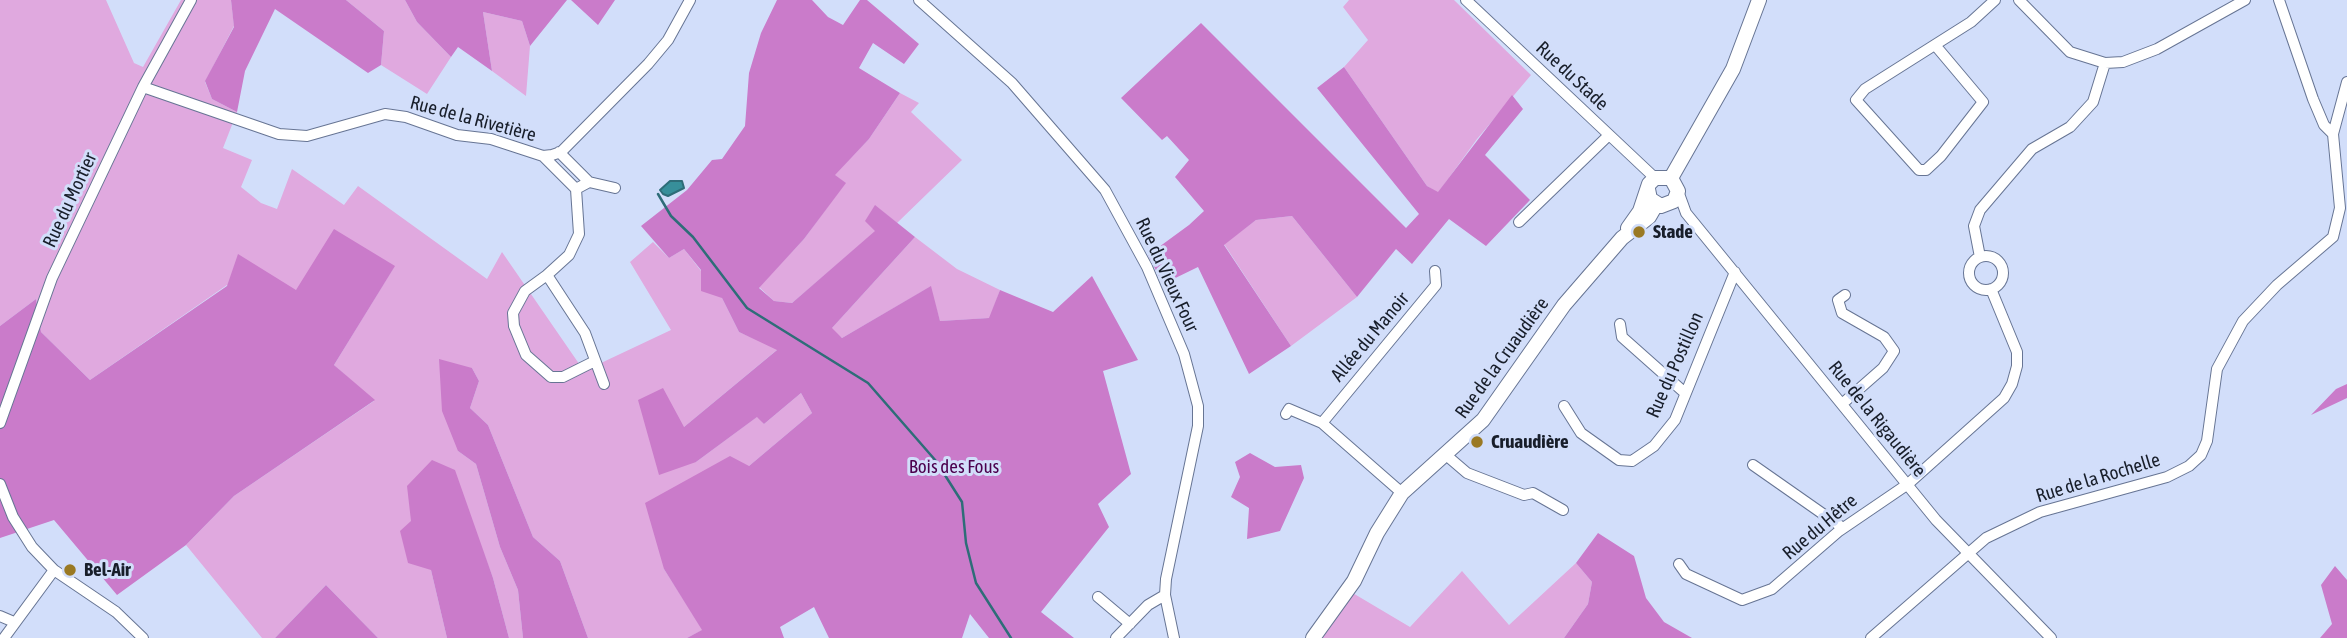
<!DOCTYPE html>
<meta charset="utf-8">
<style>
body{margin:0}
canvas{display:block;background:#d2defa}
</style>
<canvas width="2347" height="638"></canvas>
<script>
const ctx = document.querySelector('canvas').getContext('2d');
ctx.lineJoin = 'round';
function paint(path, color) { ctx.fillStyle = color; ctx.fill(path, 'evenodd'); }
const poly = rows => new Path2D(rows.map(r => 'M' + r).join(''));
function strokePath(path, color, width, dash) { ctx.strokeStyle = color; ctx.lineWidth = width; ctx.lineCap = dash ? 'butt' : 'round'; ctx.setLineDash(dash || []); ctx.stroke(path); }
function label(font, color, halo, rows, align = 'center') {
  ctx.font = font + ' "Asap Condensed",sans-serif'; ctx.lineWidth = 6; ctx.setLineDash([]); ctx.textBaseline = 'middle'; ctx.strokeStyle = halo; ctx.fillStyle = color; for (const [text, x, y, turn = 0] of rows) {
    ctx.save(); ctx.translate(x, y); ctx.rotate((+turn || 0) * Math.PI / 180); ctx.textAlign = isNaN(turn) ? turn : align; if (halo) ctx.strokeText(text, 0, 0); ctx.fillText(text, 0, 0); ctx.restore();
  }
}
const green = poly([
 [0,0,106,0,134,63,143,67,181,0,231,0,234,26,205,82,212,99,237,112,223,148,252,160,241,187,261,203,277,209,292,169,344,205,358,186,487,279,502,252,584,371,671,330,630,262,653,242,669,258,684,249,722,298,739,332,778,349,684,427,696,462,758,416,764,424,801,393,812,413,749,466,664,569,703,630,687,638,588,638,560,561,533,537,488,425,470,408,479,381,472,368,458,451,476,464,500,547,518,590,523,638,509,638,493,578,476,533,431,570,447,638,378,638,326,585,275,638,262,638,186,545,234,496,374,401,334,365,394,267,296,290,227,285,90,380,41,332,36,299,0,326],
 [346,0,405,0,417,22,451,57,427,94,381,65,384,31],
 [1349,0,1454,0,1531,75,1477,139,1438,193,1427,186,1344,67,1368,40,1343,7],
 [483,12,522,21,530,46,526,96,492,71],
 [900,93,919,103,911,112,962,160,897,223,875,206,876,231,792,303,774,301,759,287,804,239,845,183,834,175,869,139],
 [1292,216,1357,297,1291,346,1224,244,1256,220],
 [915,237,957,269,1000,290,990,318,940,321,930,287,842,338,831,329],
 [1576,563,1592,582,1588,604,1564,638,1319,638,1351,592,1410,627,1462,571,1509,625]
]);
const forest = poly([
 [231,0,346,0,384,31,381,65,368,73,275,9,245,71,237,112,212,99,205,81,234,27],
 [405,0,567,0,530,46,522,21,483,12,492,71,458,47,451,57,417,22],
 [571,0,615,0,598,25],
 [777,0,812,0,828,17,843,25,860,0,867,0,919,44,904,64,873,43,859,68,900,93,869,139,835,175,846,183,804,239,759,288,774,301,792,303,875,231,865,221,875,205,915,237,832,328,842,338,931,286,940,321,989,318,1000,290,1053,312,1092,276,1138,360,1103,371,1131,474,1098,504,1109,527,1041,612,1074,638,989,638,970,614,962,638,829,638,814,607,780,627,784,638,687,638,702,630,664,569,645,503,730,456,749,466,812,413,801,393,764,424,757,417,696,462,659,475,638,400,663,388,684,427,777,350,739,332,722,298,701,291,701,270,684,249,669,258,641,226,687,190,712,160,722,159,745,126,749,73,761,33],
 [1201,23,1406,228,1419,214,1317,88,1344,67,1427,186,1438,192,1512,95,1523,109,1485,155,1530,200,1486,246,1449,219,1412,264,1396,249,1357,297,1292,216,1256,220,1224,245,1291,346,1249,374,1198,267,1163,284,1148,255,1189,225,1204,211,1175,177,1189,160,1167,136,1162,140,1121,98],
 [334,229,395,266,334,365,375,400,234,496,186,545,117,595,54,520,0,538,0,326,36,299,41,332,90,380,227,286,238,254,296,290],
 [439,359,472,368,479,381,470,408,488,425,533,537,560,561,588,638,523,638,518,590,500,547,476,464,458,451,442,411],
 [2347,384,2347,398,2311,415,2336,389],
 [1250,453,1275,467,1301,465,1304,478,1280,531,1247,539,1249,508,1231,497,1240,477,1235,462],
 [432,460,455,470,493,578,509,638,447,638,431,570,408,563,400,531,411,521,407,486],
 [1598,533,1634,556,1646,598,1664,622,1692,638,1564,638,1588,604,1592,582,1576,563],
 [2335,566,2347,580,2347,638,2320,638,2332,624,2321,585],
 [326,585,378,638,275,638]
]);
const water = poly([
 [670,181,682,181,684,188,668,196,663,194,660,190,670,181]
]);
const stream = poly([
 [658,194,671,216,693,237,747,308,868,383,936,461,962,502,966,543,976,583,1011,638]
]);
const minor = poly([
 [919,0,1012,83,1105,190,1147,267,1184,354,1198,406,1198,426,1166,579,1165,595,1174,638],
 [1466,0,1655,178],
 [2019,0,2070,52,2105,63,2123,62,2157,49,2245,0],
 [2279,0,2313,99,2324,125,2333,134],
 [1935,45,1983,102,1941,156,1926,170,1919,170,1856,100,1865,89,1971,22,1995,0],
 [143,87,279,134,307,136,385,114,406,117,457,135,491,139,543,156,552,155,561,152,648,64,668,40,690,0],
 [559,152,589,182],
 [543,156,576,189,579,234,569,255,547,275,585,333,604,384],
 [576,189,589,182,615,188],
 [1678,191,1686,213,1936,520,2051,638],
 [1519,222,1609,135],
 '1969 273a17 17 0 1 1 34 0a17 17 0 1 1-34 0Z',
 [1980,257,1974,226,1980,210,2032,149,2070,127,2093,102,2105,63],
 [547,275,525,291,513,313,514,326,526,355,551,377,563,377,595,361],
 [1620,324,1622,337,1685,393],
 [1842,404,1883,368,1894,351,1884,337,1842,313,1838,300,1845,295],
 [1564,406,1581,433,1619,460,1632,461,1654,446,1675,420,1735,272],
 [1286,414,1289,409,1322,423],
 [0,423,52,278,143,87,191,0],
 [1446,455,1467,473,1524,495,1533,493,1563,510],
 [1753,465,1843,528],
 [0,484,13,517,32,547,54,570,116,612,143,638],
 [1402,493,1322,423,1436,285,1435,271],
 [1679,564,1686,574,1742,600,1772,589,1839,531,1908,484,2004,398,2012,384,2017,366,2017,352,1991,289],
 [1098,597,1130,624],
 [0,616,14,622],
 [4,638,54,570],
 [1116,638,1148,605,1165,595],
 [1871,638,1986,538,2040,512,2167,477,2189,466,2201,455,2207,441,2217,369,2243,321,2277,285,2333,237,2340,208,2333,134,2347,82]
]);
const major = poly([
 [1671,178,1733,69,1759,0],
 [1628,228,1640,211,1649,184,1655,178,1671,178,1678,191,1674,201,1661,206,1650,199,1648,189],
 [1313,638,1354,581,1377,533,1402,493,1483,420,1564,305,1622,238,1649,217,1656,205]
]);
const markers = [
 [1639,232,7,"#9a7923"],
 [1477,442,7,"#9a7923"],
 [70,570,7,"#9a7923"]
];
const streetNames = [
 ["Rue du Stade",1572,76,43],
 ["Rue de la Rivetière",473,119,15],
 ["Rue du Mortier",70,200,-65],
 ["Rue du Vieux Four",1167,275,65],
 ["Allée du Manoir",1370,337,-50],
 ["Rue de la Cruaudière",1502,358,-54],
 ["Rue du Postillon",1675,365,-66],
 ["Rue de la Rigaudière",1877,419,51],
 ["Rue de la Rochelle",2098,478,-17],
 ["Rue du Hêtre",1820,527,-40]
];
const poiNames = [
 ["Stade",1653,232],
 ["Cruaudière",1491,442],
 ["Bel-Air",84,570]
];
const parkNames = [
 ["Bois des Fous",954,467]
];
paint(green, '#e0a9df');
paint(forest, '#ca7bca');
paint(water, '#378f9a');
strokePath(water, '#2e6d78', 2);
strokePath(stream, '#2e6d78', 2.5);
strokePath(minor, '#677594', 12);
strokePath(major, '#677594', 16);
strokePath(minor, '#fff', 10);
strokePath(major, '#fff', 14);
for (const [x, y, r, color] of markers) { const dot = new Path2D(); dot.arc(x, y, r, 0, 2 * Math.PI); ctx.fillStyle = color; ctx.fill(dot); strokePath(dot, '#d2defa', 2.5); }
label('19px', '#181e2a', '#d2defa', streetNames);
label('bold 19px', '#181e2a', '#d2defa', poiNames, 'left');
label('19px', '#4c004e', '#d2defa', parkNames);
</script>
